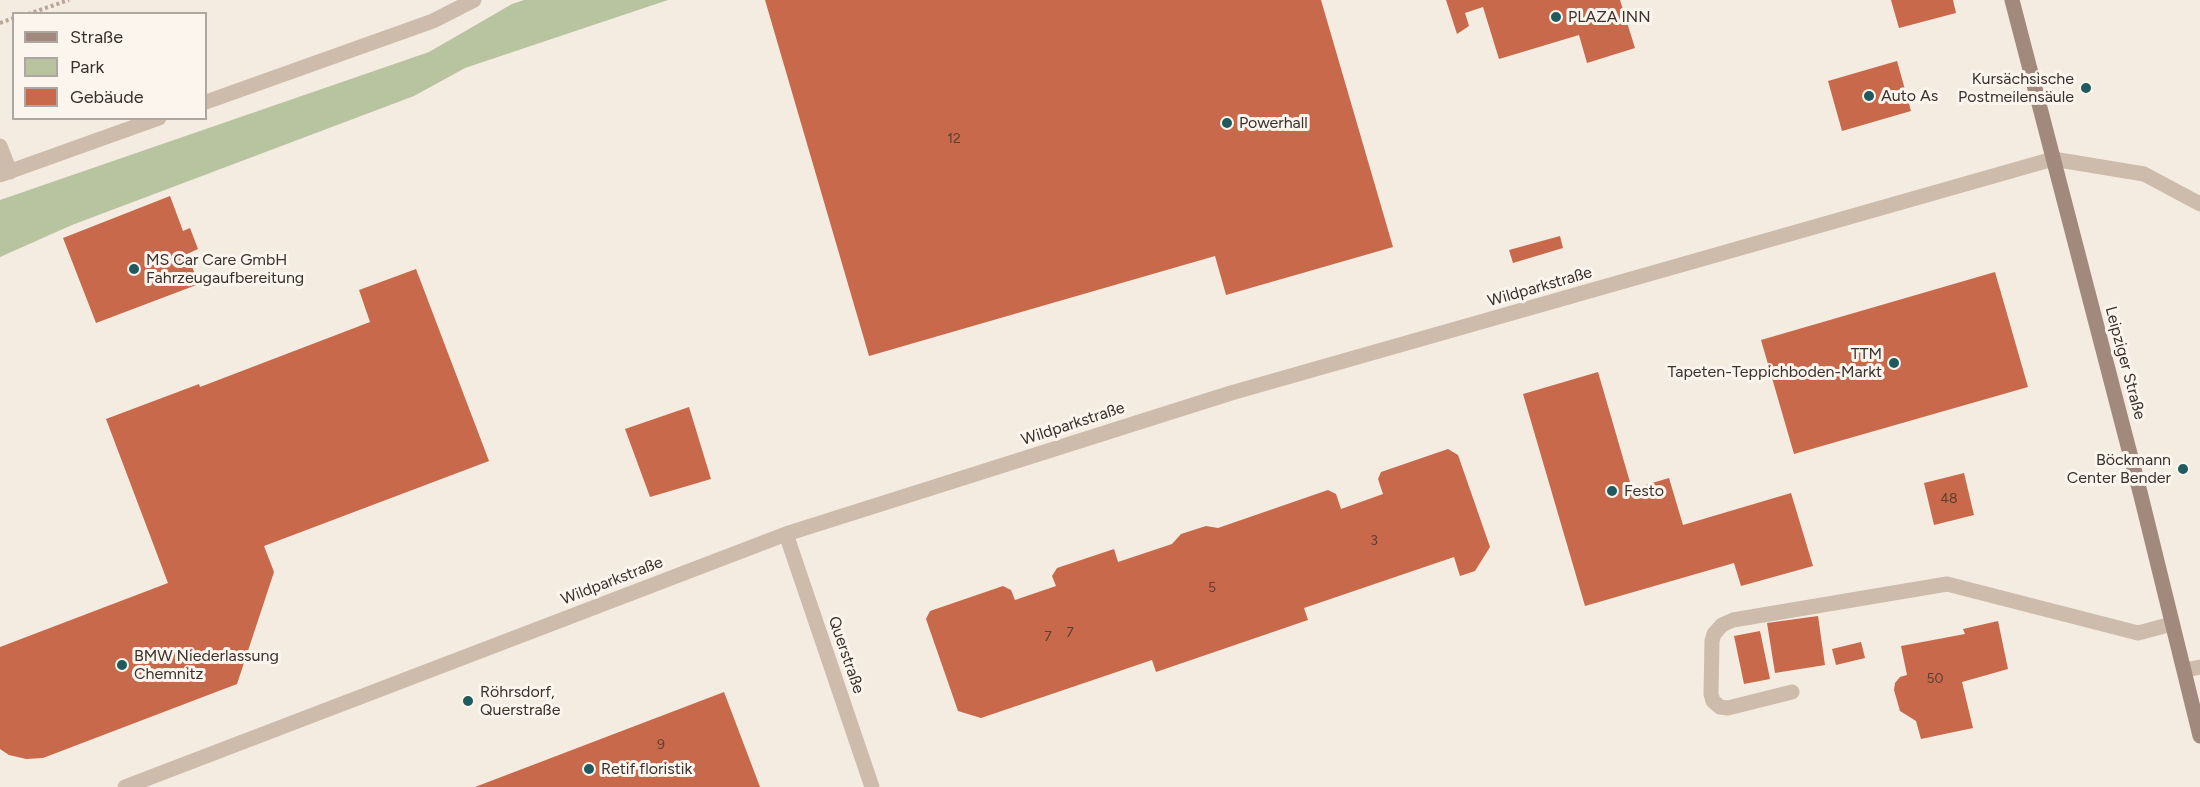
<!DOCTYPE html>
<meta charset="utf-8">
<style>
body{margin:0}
#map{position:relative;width:2200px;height:787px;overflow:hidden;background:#f4ebe1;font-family:Figtree,sans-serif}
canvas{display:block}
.legend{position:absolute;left:12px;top:12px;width:195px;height:108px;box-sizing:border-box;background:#fbf5ee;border:2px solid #aea6a0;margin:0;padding:8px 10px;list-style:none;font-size:18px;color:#3b302b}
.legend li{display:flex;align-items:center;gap:12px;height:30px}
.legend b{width:30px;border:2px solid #aea6a0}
</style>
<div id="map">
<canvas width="2200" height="787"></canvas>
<ul class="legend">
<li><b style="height:8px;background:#a18a7d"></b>Straße</li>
<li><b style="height:16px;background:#b8c4a0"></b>Park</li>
<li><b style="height:16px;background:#c8694b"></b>Gebäude</li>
</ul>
</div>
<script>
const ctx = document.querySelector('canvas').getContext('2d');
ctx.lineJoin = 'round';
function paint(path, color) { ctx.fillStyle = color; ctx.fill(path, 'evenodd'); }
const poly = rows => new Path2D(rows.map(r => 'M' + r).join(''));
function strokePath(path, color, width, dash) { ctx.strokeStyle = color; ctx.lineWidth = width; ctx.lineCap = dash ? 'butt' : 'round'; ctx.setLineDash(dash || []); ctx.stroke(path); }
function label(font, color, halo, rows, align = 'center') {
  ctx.font = font + ' Figtree,sans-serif'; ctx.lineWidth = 6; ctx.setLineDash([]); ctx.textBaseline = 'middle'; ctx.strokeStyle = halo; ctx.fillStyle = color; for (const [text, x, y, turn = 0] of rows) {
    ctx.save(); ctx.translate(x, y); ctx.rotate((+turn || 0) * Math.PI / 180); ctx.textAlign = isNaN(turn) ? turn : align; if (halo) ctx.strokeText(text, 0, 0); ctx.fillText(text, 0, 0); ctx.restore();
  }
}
const green = poly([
 [524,0,668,0,465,68,414,96,72,225,0,257,0,200,429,52,512,4]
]);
const building = poly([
 [765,0,1321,0,1393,247,1226,295,1215,256,869,356],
 [1446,0,1620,0,1635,48,1587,63,1579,35,1499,59,1483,7,1465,13,1469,26,1457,34],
 [1891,0,1953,0,1956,13,1899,28],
 [1897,61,1911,111,1842,131,1828,81],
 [170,196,183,231,190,228,198,249,187,254,199,284,96,323,63,238],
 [1560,236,1563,248,1513,263,1509,250],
 [416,269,489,461,264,546,274,572,237,684,43,758,26,759,9,755,0,749,0,647,168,583,106,419,199,384,200,387,370,322,359,290],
 [1995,272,2028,387,1794,454,1761,340],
 [1598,372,1632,489,1669,478,1683,525,1791,493,1813,566,1741,586,1734,563,1585,606,1523,394],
 [689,407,711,479,650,497,625,429],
 [1448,449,1458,455,1490,547,1475,571,1460,576,1454,557,1304,608,1308,620,1156,672,1152,660,981,718,958,711,926,619,930,611,1003,586,1011,590,1015,600,1056,586,1052,576,1057,568,1114,549,1118,562,1172,544,1181,534,1206,526,1218,528,1328,490,1336,494,1341,509,1383,494,1378,479,1381,472],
 [1964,473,1974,515,1934,525,1924,483],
 [1818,616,1825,665,1775,673,1767,623],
 [1998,621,2008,669,1962,682,1973,728,1921,739,1916,721,1900,711,1894,690,1895,683,1900,677,1907,675,1901,646,1965,634,1963,629],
 [1760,631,1770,679,1744,684,1734,636],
 [1861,642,1865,658,1836,665,1832,649],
 [724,692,760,787,475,787]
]);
const path = poly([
 [28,14,69,0],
 [0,23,14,18]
]);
const service = poly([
 [206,102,433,21,474,0],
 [0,146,10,172],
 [0,175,159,118],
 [2185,670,2200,667],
 [1792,692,1728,708,1720,707,1713,701,1711,694,1712,641,1714,634,1722,625,1733,620,1947,584,2138,633,2172,624]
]);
const minor = poly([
 [786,534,872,787],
 [125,787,786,534,1231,393,2053,159]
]);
const tertiary = poly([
 [2053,159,2144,174,2200,204]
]);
const secondary = poly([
 [2012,0,2141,496,2200,736]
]);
const markers = [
 [1556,17,6,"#1f5a5e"],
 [2086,88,6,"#1f5a5e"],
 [1869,96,6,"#1f5a5e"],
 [1227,123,6,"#1f5a5e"],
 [134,269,6,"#1f5a5e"],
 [1894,363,6,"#1f5a5e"],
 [2183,469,6,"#1f5a5e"],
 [1612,491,6,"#1f5a5e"],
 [122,665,6,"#1f5a5e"],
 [468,701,6,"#1f5a5e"],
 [589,769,6,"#1f5a5e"]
];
const numberNames = [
 ["12",954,139],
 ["48",1949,499],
 ["3",1374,541],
 ["5",1212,588],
 ["7",1070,633],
 ["7",1048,637],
 ["50",1935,679],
 ["9",661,745]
];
const poiNames = [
 ["PLAZA INN",1568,17],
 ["Kursächsische",2074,79,"right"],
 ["Postmeilensäule",2074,97,"right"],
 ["Auto As",1881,96],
 ["Powerhall",1239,123],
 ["MS Car Care GmbH",146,260],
 ["Fahrzeugaufbereitung",146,278],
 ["TTM",1882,354,"right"],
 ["Tapeten-Teppichboden-Markt",1882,372,"right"],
 ["Böckmann",2171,460,"right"],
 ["Center Bender",2171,478,"right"],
 ["Festo",1624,491],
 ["BMW Niederlassung",134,656],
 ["Chemnitz",134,674],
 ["Röhrsdorf,",480,692],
 ["Querstraße",480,710],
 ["Retif floristik",601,769]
];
const streetNames = [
 ["Wildparkstraße",1540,287,-16],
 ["Leipziger Straße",2125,363,75],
 ["Wildparkstraße",1073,424,-18],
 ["Wildparkstraße",612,581,-21],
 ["Querstraße",846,655,71]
];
paint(green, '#b8c4a0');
paint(building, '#c8694b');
strokePath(path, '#b9a596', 4, [3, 3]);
strokePath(service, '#cdbbac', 15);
strokePath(minor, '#cdbbac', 15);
strokePath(tertiary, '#cdbbac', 15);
strokePath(secondary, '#a18a7d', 15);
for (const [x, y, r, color] of markers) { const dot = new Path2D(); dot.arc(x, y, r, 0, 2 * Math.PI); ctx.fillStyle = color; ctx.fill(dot); strokePath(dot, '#fbf5ee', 2); }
label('14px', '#5e3e33', null, numberNames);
label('16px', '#3b302b', '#fbf5ee', poiNames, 'left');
label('16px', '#3b302b', '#fbf5ee', streetNames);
</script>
